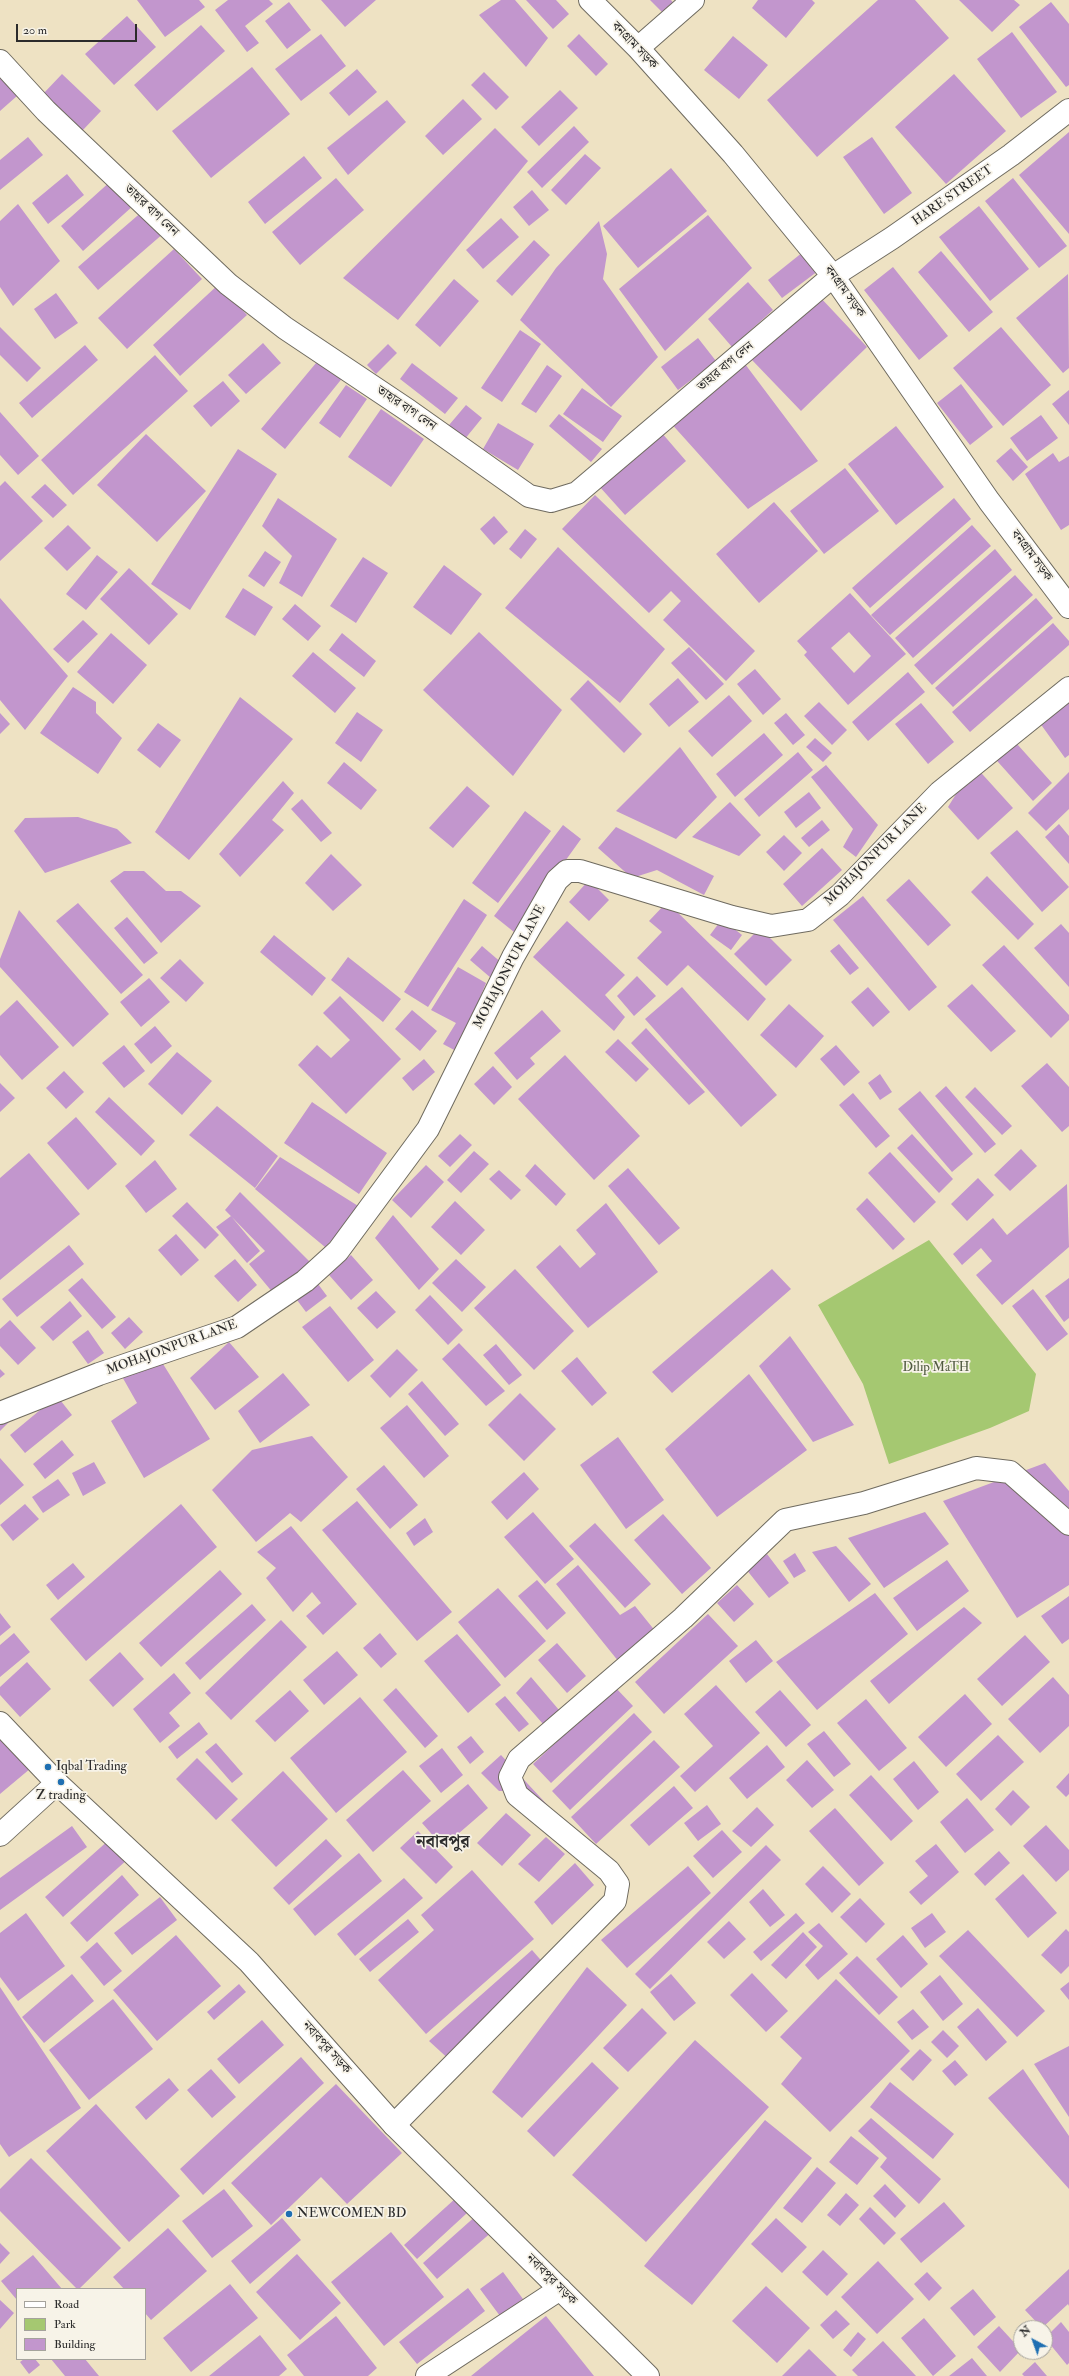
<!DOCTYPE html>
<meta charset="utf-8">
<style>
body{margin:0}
#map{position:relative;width:1069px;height:2376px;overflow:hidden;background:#eee2c3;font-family:"IM FELL Double Pica",serif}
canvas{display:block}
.legend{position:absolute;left:16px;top:2288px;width:130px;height:72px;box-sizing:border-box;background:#f7f3e8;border:1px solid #a5a39c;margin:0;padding:5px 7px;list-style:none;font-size:12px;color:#2b2b2b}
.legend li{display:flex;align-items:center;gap:8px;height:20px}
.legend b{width:20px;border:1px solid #a5a39c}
.north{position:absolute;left:1013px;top:2320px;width:40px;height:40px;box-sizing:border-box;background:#f7f3e8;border:1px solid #a5a39c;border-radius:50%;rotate:319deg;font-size:11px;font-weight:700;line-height:16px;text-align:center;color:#2b2b2b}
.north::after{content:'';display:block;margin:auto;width:14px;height:18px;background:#1f6fb2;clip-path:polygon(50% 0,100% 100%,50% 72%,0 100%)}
.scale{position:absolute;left:16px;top:24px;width:121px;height:18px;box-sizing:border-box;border:2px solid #2b2b2b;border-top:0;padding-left:5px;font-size:12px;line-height:14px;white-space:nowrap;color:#2b2b2b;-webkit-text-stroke:3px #f7f3e8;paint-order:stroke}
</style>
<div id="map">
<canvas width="1069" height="2376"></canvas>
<ul class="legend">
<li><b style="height:5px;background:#fff"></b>Road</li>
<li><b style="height:11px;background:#a5c871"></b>Park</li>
<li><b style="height:11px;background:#c296cd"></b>Building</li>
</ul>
<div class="north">N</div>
<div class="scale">20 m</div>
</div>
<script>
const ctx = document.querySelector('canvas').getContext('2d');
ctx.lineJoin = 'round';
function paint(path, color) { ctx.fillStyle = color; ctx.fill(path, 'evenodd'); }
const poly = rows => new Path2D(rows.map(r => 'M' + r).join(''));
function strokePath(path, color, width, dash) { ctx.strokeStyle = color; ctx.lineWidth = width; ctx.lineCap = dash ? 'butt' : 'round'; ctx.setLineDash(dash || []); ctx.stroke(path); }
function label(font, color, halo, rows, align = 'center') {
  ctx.font = font + ' "IM FELL Double Pica","Noto Serif Bengali",serif'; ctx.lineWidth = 3.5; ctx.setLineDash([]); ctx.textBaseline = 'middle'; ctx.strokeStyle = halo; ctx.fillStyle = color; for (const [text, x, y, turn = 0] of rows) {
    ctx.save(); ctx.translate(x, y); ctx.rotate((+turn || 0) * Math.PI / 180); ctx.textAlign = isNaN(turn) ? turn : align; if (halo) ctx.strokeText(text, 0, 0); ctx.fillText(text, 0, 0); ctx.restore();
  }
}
const green = poly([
 [929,1240,1036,1374,1029,1411,990,1428,889,1464,863,1384,818,1305]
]);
const building = poly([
 [137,0,199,0,205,7,165,37],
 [228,0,269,0,273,4,245,26,259,43,247,52,215,10],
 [321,0,376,0,345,27],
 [501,0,515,0,548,38,526,67,479,15],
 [526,0,556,0,569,14,553,29],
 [650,0,671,0,676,6,665,15],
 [758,0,812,0,815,3,786,38,752,8],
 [878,0,915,0,949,38,817,157,767,100],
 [959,0,1014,0,1020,5,992,32],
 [289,2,311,30,287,49,265,21],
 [1051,2,1069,24,1069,85,1066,87,1019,27],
 [127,16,156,47,114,85,85,54],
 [201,25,225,51,157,111,134,85],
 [1012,32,1057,92,1021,118,977,59],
 [321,34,346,66,301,101,275,69],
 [579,34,608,64,596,76,567,46],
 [733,36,768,65,739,99,704,70],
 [252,67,290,114,211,178,172,131],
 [357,69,377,92,349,116,329,93],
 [484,72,509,97,496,110,471,85],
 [62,74,101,111,82,131,43,94],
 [954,74,1006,131,946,184,895,127],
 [0,76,17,96,0,111],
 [560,90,578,108,539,146,521,127],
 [463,99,482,119,443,155,425,136],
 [387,100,406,122,348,175,327,148],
 [574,126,589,142,542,188,527,172],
 [495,128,528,161,398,320,343,278],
 [1069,132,1069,234,1019,175],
 [28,137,43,155,0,190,0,160],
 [872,137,912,193,884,214,843,157],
 [585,154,601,168,566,205,551,190],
 [304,156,322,178,265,224,248,202],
 [671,168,707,211,638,268,603,226],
 [67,174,84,195,48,224,32,203],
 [336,178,364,210,300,265,272,232],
 [1013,178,1067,246,1039,268,985,201],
 [112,180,134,205,83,251,61,226],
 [532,190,549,210,529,226,513,207],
 [18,204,60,261,13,306,0,287,0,221],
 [979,206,1029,269,990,301,939,237],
 [144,210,164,233,98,290,78,267],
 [708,215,752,268,665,351,619,289],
 [501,218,519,237,483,269,466,250],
 [599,221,607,254,603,279,658,357,611,407,520,320,556,268],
 [534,240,550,255,512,296,496,281],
 [174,249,202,279,127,349,98,318],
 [941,251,993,312,969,332,918,272],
 [803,252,818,271,782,298,768,280],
 [893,267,948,336,919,360,864,290],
 [1068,274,1069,368,1063,373,1016,318],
 [454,279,479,301,440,347,415,325],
 [748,282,773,310,732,347,708,319],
 [219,284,247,315,180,376,153,345],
 [56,293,78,323,55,339,34,309],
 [819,296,867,347,801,411,752,360],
 [0,327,41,368,27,382,0,355],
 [1001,327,1051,385,1003,426,953,368],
 [520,330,541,344,502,402,481,388],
 [698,338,716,361,678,390,661,367],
 [263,343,281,363,246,394,228,375],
 [388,344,397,353,376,374,367,365],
 [85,345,98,360,32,418,19,403],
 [155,355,188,391,73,495,41,460],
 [321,357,344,376,285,449,261,429],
 [412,363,458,398,445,414,400,379],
 [745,364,818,461,748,509,669,421],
 [547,365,562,376,536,413,521,404],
 [223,381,240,401,211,427,193,406],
 [961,384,993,427,970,445,937,403],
 [346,385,367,399,340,438,319,423],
 [582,388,622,416,603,442,563,414],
 [1069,390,1069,425,1052,404],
 [466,405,482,418,460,445,444,431],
 [381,409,424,439,391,487,348,457],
 [0,412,39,456,18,475,0,455],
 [559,414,602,449,591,462,549,426],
 [1041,415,1058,438,1027,461,1010,438],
 [498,423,534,444,518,470,483,449],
 [896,426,944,487,896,525,848,464],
 [661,432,686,461,625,515,599,486],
 [146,434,206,491,157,542,97,485],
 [1011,448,1028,467,1013,481,996,461],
 [238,449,277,474,190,610,151,584],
 [1053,453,1059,462,1069,456,1069,525,1061,530,1025,474],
 [845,468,879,511,824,554,790,511],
 [5,481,43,521,0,561,0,486],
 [45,484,67,505,53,518,31,497],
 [595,495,755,651,726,681,663,620,681,601,671,591,649,613,562,529],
 [278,498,337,539,302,597,279,583,292,556,262,526],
 [954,498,971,519,870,608,852,588],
 [774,502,818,551,759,603,716,554],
 [494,516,508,532,494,545,480,529],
 [68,525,91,548,67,571,44,548],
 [972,525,991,546,890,635,871,615],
 [525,529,537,539,521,559,509,549],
 [558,547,665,649,620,703,505,608],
 [995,549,1012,570,913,658,895,638],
 [265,551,281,562,264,587,248,576],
 [97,555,118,572,86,610,66,594],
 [363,557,388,573,356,623,330,606],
 [444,565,482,594,451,635,413,607],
 [129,568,178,614,149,645,100,599],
 [1015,575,1033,595,932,685,914,665],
 [243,588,273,607,255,636,225,617],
 [850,593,906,654,848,705,804,655,807,652,797,641],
 [849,632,871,656,854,673,831,648],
 [0,598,68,676,25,730,0,700],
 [1036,598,1053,618,953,707,935,688],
 [295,604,321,626,308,641,282,619],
 [83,620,98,634,68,663,53,649],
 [1053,623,1069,641,1069,645,970,732,952,712],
 [479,632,562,710,513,776,423,690],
 [111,633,147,665,113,704,77,672],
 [342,633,376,661,364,677,329,650],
 [689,647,724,684,706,700,671,663],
 [313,652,356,688,335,713,292,676],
 [755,669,781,699,763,715,737,684],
 [908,672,925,692,868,741,852,722],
 [678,678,699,702,669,727,649,704],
 [588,680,642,734,624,753,570,699],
 [73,687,96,702,96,713,122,738,98,774,40,733],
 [729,695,752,721,712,757,688,731],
 [1069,696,1069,755,1065,758,1037,719],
 [240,697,293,739,189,860,155,832],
 [819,702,847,730,832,745,804,716],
 [921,703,954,742,928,764,895,724],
 [357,712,383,730,361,762,335,743],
 [0,713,10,724,0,734],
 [786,713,805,735,793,745,774,723],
 [158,723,181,740,160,768,137,750],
 [764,733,783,755,735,797,716,774],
 [1009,735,1052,783,1033,801,990,753],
 [815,738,832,753,823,762,806,747],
 [680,747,717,797,676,839,616,811],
 [798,752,813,770,759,817,744,799],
 [344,762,377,790,361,810,327,783],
 [826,765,878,825,856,857,843,847,853,829,811,777],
 [974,765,1013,808,978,840,948,807],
 [1069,772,1069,809,1046,831,1028,813],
 [283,781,294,793,272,820,284,830,240,877,219,854],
 [467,786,490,806,453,848,429,828],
 [809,792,821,808,796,828,784,812],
 [302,799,332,833,321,842,291,809],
 [730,802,761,835,739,856,692,837],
 [525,811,551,831,498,903,472,883],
 [78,817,117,829,132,843,45,873,14,831,25,818],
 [822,820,830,830,809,847,801,838],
 [1059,824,1069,836,1069,864,1045,837],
 [563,825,581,839,514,932,494,916],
 [616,827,714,876,704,895,657,870,632,878,598,848],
 [1017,830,1069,887,1042,912,990,853],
 [784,835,802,853,784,871,766,852],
 [822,848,842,870,802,906,783,884],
 [331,854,362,885,333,911,305,883],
 [124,871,144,871,166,891,181,891,201,906,161,943,110,881],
 [987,876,1034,924,1018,940,971,892],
 [909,879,951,925,928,946,886,900],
 [589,880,609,900,589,921,569,902],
 [863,896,937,987,909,1011,833,920],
 [464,899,487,915,428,1007,404,992],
 [667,902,766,999,748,1021,688,965,667,986,637,958,662,932,649,921],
 [78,903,143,975,121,994,56,921],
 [19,910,109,1014,73,1047,0,967,0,959],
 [127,917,158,953,144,964,114,928],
 [722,919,742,935,731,950,710,935],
 [567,921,625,975,605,995,625,1017,614,1031,533,957],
 [1061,924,1069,933,1069,987,1034,948],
 [760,928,792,960,766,986,734,954],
 [274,935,326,978,312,996,260,952],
 [839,944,859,968,850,975,830,951],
 [1004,945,1069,1015,1069,1020,1051,1038,982,965],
 [482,946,503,964,491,978,470,960],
 [348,957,401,999,383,1022,331,980],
 [180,959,204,983,186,1002,160,978],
 [458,967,486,983,458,1052,443,1044,456,1023,431,1010],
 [637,976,656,996,634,1016,617,996],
 [149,978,170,1002,141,1027,120,1002],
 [972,984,1016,1031,991,1052,947,1006],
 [682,987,777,1095,741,1127,645,1019],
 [868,987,890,1012,873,1027,851,1002],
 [340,996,401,1059,346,1114,298,1065,317,1045,331,1058,350,1040,323,1013],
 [17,1000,59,1047,22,1080,0,1055,0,1016],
 [789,1004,824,1036,796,1068,760,1035],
 [412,1010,437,1031,420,1051,395,1029],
 [542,1010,561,1031,530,1058,535,1064,517,1080,494,1053],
 [155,1026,172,1046,151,1064,134,1044],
 [646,1028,705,1092,689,1105,631,1043],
 [618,1039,649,1069,636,1082,605,1052],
 [124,1045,145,1071,124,1088,102,1063],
 [836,1045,860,1072,844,1086,820,1059],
 [177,1052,212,1081,182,1115,148,1084],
 [565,1055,640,1136,594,1180,518,1099],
 [424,1059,435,1072,413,1091,402,1078],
 [1047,1063,1069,1087,1069,1126,1062,1132,1021,1086],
 [493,1066,512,1087,494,1105,474,1084],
 [64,1071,84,1092,66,1109,46,1088],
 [880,1074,892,1092,880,1100,868,1083],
 [0,1083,15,1098,0,1112],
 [946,1086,996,1144,985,1153,935,1096],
 [975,1087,1012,1126,1002,1135,965,1097],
 [920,1091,973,1154,952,1172,898,1109],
 [853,1093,890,1136,876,1148,839,1105],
 [109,1097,155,1141,141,1156,95,1112],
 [312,1102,387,1153,359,1194,284,1143],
 [217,1106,278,1156,255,1188,189,1135],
 [76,1117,117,1164,88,1190,47,1143],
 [460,1134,472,1145,450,1167,438,1156],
 [912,1134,953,1179,939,1193,897,1148],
 [1021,1149,1037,1166,1010,1191,994,1175],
 [474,1151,489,1164,461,1193,447,1180],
 [890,1152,936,1202,914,1223,868,1173],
 [29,1153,80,1214,0,1280,0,1178],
 [280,1157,363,1209,325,1247,255,1189],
 [155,1160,177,1189,146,1213,125,1186],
 [535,1164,566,1194,556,1206,525,1176],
 [426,1165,444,1182,411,1218,392,1200],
 [628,1168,680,1228,659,1245,608,1186],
 [499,1170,521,1190,511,1200,489,1179],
 [978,1178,994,1195,967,1221,951,1204],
 [1067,1184,1069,1247,1002,1305,976,1275,992,1261,981,1248,962,1265,953,1254,993,1218,1007,1235],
 [240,1192,310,1262,274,1294,249,1264,265,1251,225,1210],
 [867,1198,905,1239,893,1250,856,1209],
 [455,1201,485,1230,461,1255,431,1227],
 [187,1202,219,1235,205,1249,172,1216],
 [606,1203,658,1272,588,1328,536,1267,560,1245,580,1268,596,1254,576,1230],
 [393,1215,439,1269,419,1290,375,1238],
 [231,1216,260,1251,247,1263,216,1227],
 [176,1234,199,1260,181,1276,158,1250],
 [69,1245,84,1264,17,1317,2,1299],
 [351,1255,373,1280,351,1300,329,1275],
 [235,1259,257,1285,238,1302,214,1276],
 [456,1259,486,1287,462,1312,432,1283],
 [515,1269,574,1331,534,1370,474,1308],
 [772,1269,791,1289,672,1393,652,1372],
 [82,1278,116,1317,102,1329,68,1290],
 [1069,1278,1069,1318,1064,1322,1045,1296],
 [318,1284,327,1296,306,1312,297,1300],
 [1033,1289,1068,1334,1047,1351,1012,1306],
 [376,1291,396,1312,377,1329,357,1308],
 [430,1295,463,1330,448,1345,415,1310],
 [70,1301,82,1316,53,1341,40,1327],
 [330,1306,374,1360,348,1382,302,1327],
 [129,1317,143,1332,125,1349,111,1333],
 [10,1320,36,1348,18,1365,0,1346,0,1329],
 [88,1330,104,1353,88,1364,72,1342],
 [790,1336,854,1425,813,1442,759,1366],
 [229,1342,259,1377,215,1410,190,1378],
 [459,1343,505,1391,486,1406,442,1359],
 [496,1344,522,1375,509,1385,483,1355],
 [397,1349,418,1370,390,1398,370,1376],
 [158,1356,210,1439,144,1478,111,1421,137,1403,120,1373],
 [577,1357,607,1393,592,1406,561,1371],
 [0,1369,5,1374,0,1378],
 [283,1373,310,1405,260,1443,238,1411],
 [749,1374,807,1450,717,1517,665,1449],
 [422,1381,459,1424,445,1436,408,1394],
 [520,1393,556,1429,524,1461,488,1425],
 [57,1396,72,1415,25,1453,10,1435],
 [407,1405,449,1456,424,1478,380,1428],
 [0,1406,12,1419,0,1431],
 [312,1436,348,1477,301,1522,290,1513,256,1542,212,1490,252,1450],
 [618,1437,664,1500,626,1529,580,1465],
 [62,1440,74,1455,45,1479,33,1464],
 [0,1458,24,1485,0,1505],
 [94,1462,106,1483,83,1496,72,1473],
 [1045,1463,1069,1491,1069,1585,1017,1618,943,1501],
 [384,1465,418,1505,390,1529,356,1489],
 [524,1472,539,1489,507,1520,491,1502],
 [58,1479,70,1495,43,1513,32,1497],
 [357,1501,452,1612,417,1641,322,1530],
 [25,1504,39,1519,13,1541,0,1525],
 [181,1504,217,1547,86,1661,50,1619],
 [533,1512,574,1559,545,1584,504,1537],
 [925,1512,949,1544,884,1588,848,1538],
 [663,1514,711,1568,682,1594,634,1540],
 [425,1518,433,1532,414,1546,406,1533],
 [595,1523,651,1584,625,1608,569,1546],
 [291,1526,357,1604,323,1635,306,1616,321,1603,312,1592,293,1612,266,1578,276,1568,257,1552],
 [836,1546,871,1584,849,1602,812,1552],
 [795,1553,806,1571,794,1578,783,1561],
 [767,1554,789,1583,769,1598,746,1569],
 [947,1560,969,1591,917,1631,893,1598],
 [73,1563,85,1577,58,1600,46,1585],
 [578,1565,620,1615,635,1606,656,1632,619,1662,556,1584],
 [220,1570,242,1594,161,1667,139,1643],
 [537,1580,566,1613,547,1630,518,1596],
 [737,1585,754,1604,734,1622,717,1603],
 [498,1588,546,1641,505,1678,458,1622],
 [875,1593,908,1634,817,1710,776,1662],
 [1069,1596,1069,1639,1062,1644,1041,1616],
 [252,1604,266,1620,200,1680,185,1663],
 [964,1607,982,1623,889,1704,870,1681],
 [0,1613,11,1627,0,1636],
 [708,1614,738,1646,664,1714,635,1682],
 [281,1620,307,1647,231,1720,205,1693],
 [14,1633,30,1652,0,1677,0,1645],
 [380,1633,397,1654,381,1668,363,1648],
 [457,1634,501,1685,468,1713,424,1661],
 [1025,1635,1050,1662,1002,1706,977,1679],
 [756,1640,773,1661,746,1683,729,1661],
 [557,1643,586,1676,567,1693,538,1660],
 [337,1651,358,1675,324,1705,303,1680],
 [120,1652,144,1679,113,1707,89,1680],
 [27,1662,51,1689,20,1717,0,1695,0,1687],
 [174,1673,191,1693,169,1713,180,1726,160,1743,133,1709],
 [531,1677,559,1710,543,1724,516,1693],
 [1053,1677,1069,1695,1069,1726,1040,1753,1008,1719],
 [716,1685,760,1733,695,1792,680,1776,713,1746,684,1714],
 [615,1687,633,1706,551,1783,533,1764],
 [396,1688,438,1736,425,1748,383,1700],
 [290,1690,309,1711,275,1742,255,1721],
 [780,1690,811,1725,786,1747,755,1712],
 [965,1694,992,1724,946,1767,918,1737],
 [505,1696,529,1724,519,1732,495,1704],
 [360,1697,407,1752,336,1813,290,1758],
 [866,1699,907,1748,879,1771,837,1723],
 [634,1713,652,1732,570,1810,552,1791],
 [0,1720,37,1763,0,1794],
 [199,1722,208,1734,177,1759,168,1747],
 [824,1731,851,1764,834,1777,807,1744],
 [998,1735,1024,1762,981,1801,956,1774],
 [471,1736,484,1752,470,1764,457,1747],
 [654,1740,680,1767,596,1844,571,1817],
 [216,1743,243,1774,232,1783,205,1752],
 [767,1745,785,1767,747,1799,729,1778],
 [442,1748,463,1775,441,1793,419,1766],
 [501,1755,553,1811,541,1822,512,1791,499,1791,481,1773],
 [197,1758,238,1799,216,1820,176,1779],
 [807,1760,834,1790,812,1808,786,1780],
 [914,1761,939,1792,918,1810,893,1779],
 [403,1770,431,1801,373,1852,346,1820],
 [283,1771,328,1819,276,1867,231,1820],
 [1069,1773,1069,1794,1066,1797,1056,1787],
 [871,1775,913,1821,891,1841,849,1795],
 [468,1784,488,1808,443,1847,422,1823],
 [674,1786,693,1808,649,1846,630,1825],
 [1013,1790,1030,1807,1011,1826,995,1809],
 [967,1798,994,1830,965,1853,940,1822],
 [707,1805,721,1824,698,1841,684,1823],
 [757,1807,774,1825,751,1847,732,1831],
 [835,1808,884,1863,859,1886,809,1831],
 [506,1813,531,1835,502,1866,477,1843],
 [1046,1825,1069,1850,1069,1870,1056,1882,1023,1846],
 [72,1826,87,1847,0,1910,0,1878],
 [722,1830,742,1852,713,1878,693,1856],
 [418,1831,453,1867,436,1884,400,1848],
 [546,1837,565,1854,539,1882,518,1864],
 [110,1839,128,1859,63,1917,45,1897],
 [326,1839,342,1856,289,1905,273,1888],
 [936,1844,959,1872,921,1905,909,1892,928,1876,915,1861],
 [766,1845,781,1860,650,1989,635,1974],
 [999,1851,1010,1863,985,1886,974,1874],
 [359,1853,382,1881,315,1936,293,1909],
 [575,1863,594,1885,552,1925,534,1902],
 [688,1866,711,1893,627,1968,601,1940],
 [823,1866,851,1894,832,1913,805,1884],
 [472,1870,534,1939,426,2034,378,1980,434,1930,421,1915],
 [1023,1874,1057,1913,1028,1938,995,1899],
 [122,1875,139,1895,87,1942,70,1923],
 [404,1878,423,1898,355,1956,337,1934],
 [763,1889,785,1915,770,1927,749,1902],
 [160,1897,177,1920,132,1955,114,1933],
 [860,1898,885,1924,866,1943,840,1917],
 [26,1913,65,1966,18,2001,0,1977,0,1933],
 [796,1913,805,1923,761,1961,753,1952],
 [932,1913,946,1932,925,1948,911,1928],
 [408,1919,419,1932,370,1972,359,1959],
 [729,1921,746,1939,724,1959,707,1942],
 [819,1923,848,1954,818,1980,805,1965,823,1946,808,1932],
 [1066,1929,1069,1932,1069,1966,1061,1974,1041,1955],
 [968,1930,1045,2011,1017,2037,939,1956],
 [803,1932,817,1947,786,1979,771,1965],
 [176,1935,221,1986,157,2041,113,1990],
 [903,1935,928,1964,901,1988,876,1959],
 [97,1942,122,1971,104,1986,80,1957],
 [532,1950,546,1966,453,2063,429,2041],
 [857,1956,898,1997,879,2015,839,1973],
 [587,1967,627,2005,522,2118,492,2092],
 [752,1973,788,2011,766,2032,730,1995],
 [72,1974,94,2001,44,2043,22,2017],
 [671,1974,696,2003,674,2021,650,1992],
 [940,1975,963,2004,943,2021,920,1992],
 [836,1979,910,2051,830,2132,781,2084,802,2058,780,2037],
 [1069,1982,1069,2000,1060,1989],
 [239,1984,246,1992,214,2020,207,2012],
 [0,1987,81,2108,9,2157,0,2144],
 [113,1999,153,2049,89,2100,49,2050],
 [642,2008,667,2033,628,2072,603,2048],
 [978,2008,1007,2042,986,2061,957,2027],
 [913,2009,929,2027,912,2040,897,2022],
 [262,2020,284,2045,239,2084,217,2059],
 [943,2030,959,2046,947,2058,931,2042],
 [695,2040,769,2107,646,2242,572,2175],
 [1069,2046,1069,2117,1034,2064],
 [920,2049,932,2060,913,2081,900,2069],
 [301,2057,324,2083,203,2195,180,2169],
 [955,2060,968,2075,955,2086,942,2071],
 [592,2062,619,2088,554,2157,527,2131],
 [211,2069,236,2097,212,2118,187,2090],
 [1023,2069,1069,2136,1069,2189,988,2098],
 [169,2078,179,2090,146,2120,135,2107],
 [890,2082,954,2134,933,2159,870,2107],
 [336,2084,402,2153,347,2204,321,2177,271,2225,231,2183],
 [96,2104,180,2196,129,2242,46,2151],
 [871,2118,941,2179,919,2204,880,2167,887,2158,858,2131],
 [765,2120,812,2158,692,2305,644,2266],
 [851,2136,879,2158,857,2185,829,2162],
 [31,2158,121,2248,79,2289,77,2289,0,2211,0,2189],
 [817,2167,836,2183,802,2223,783,2208],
 [885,2184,906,2206,895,2218,873,2196],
 [467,2188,479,2202,417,2259,404,2245],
 [224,2189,253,2226,212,2258,182,2221],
 [846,2193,859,2205,840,2226,827,2215],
 [944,2202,965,2226,921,2263,900,2239],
 [870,2207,896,2233,884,2245,859,2219],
 [478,2214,493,2231,437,2279,423,2263],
 [282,2218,301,2240,250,2284,231,2261],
 [776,2218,807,2247,782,2273,751,2244],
 [168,2228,207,2271,151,2320,145,2313,145,2289,124,2289,113,2277],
 [391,2232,444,2297,384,2346,331,2282],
 [0,2243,10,2253,0,2264],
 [823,2250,848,2274,827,2296,802,2272],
 [297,2254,341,2303,300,2340,256,2292],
 [33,2255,62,2289,17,2289,17,2300,1,2281],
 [878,2261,914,2299,877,2334,841,2297],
 [1069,2269,1069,2306,1068,2304,1042,2328,1025,2310],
 [503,2272,523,2299,500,2316,480,2289],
 [927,2272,942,2288,929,2301,914,2284],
 [230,2284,258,2318,191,2372,163,2338],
 [766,2286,810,2328,777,2363,732,2321],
 [468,2288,485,2311,417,2364,399,2342],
 [973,2289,996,2317,974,2336,950,2308],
 [0,2300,14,2313,0,2329],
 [836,2310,850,2324,833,2339,820,2325],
 [336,2316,377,2368,368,2376,304,2376,287,2355],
 [546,2316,594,2376,471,2376,482,2367],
 [924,2318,956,2356,933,2376,901,2338],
 [1061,2322,1069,2332,1069,2363,1067,2365,1045,2338],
 [999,2326,1021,2350,1000,2372,977,2347],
 [858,2332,866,2339,851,2357,843,2350],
 [260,2335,287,2369,279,2376,209,2376],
 [883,2341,916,2376,858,2376,852,2370],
 [809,2349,837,2376,782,2376],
 [972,2358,987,2376,949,2376],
 [24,2359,35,2359,40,2365,29,2374,20,2362],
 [51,2359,85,2359,99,2376,65,2376],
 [1035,2362,1047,2376,1024,2376,1022,2374]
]);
const minor = poly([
 [590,0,638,48,733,154,833,276,989,501,1069,607],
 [638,48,693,0],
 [0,61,46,111,228,284,285,328,409,411,529,496,551,501,577,493,833,276,892,238,1011,155,1069,110],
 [0,1413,99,1374,237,1327,305,1281,338,1251,428,1129,513,957,557,880,567,871,580,871,732,917,771,926,808,920,840,895,940,792,1069,688],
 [0,1835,57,1783],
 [394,2125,615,1901,618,1884,609,1871,517,1795,510,1777,519,1759,683,1618,785,1520,864,1503,976,1468,1010,1472,1069,1524],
 [427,2376,560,2289]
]);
const major = poly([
 [0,1723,57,1783,249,1962,394,2125,648,2376]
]);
const markers = [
 [48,1767,4,"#1f6fb2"],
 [61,1782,4,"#1f6fb2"],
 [289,2214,4,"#1f6fb2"]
];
const streetNames = [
 ["বনগ্রাম সড়ক",634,46,46],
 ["HARE STREET",953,196,-35],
 ["তাহার বাগ লেন",151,211,43],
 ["বনগ্রাম সড়ক",844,292,54],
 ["তাহার বাগ লেন",726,367,-40],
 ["তাহার বাগ লেন",406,409,34],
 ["বনগ্রাম সড়ক",1031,556,53],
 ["MOHAJONPUR LANE",876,855,-45],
 ["MOHAJONPUR LANE",510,967,-62],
 ["MOHAJONPUR LANE",172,1348,-20],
 ["নবাবপুর সড়ক",326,2048,48],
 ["নবাবপুর সড়ক",551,2280,45]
];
const parkNames = [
 ["Dilip MaTH",936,1368]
];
const poiNames = [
 ["Iqbal Trading",56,1767],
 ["Z trading",61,1796,"center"],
 ["NEWCOMEN BD",297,2214]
];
const districtNames = [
 ["নবাবপুর",443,1843]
];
paint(green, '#a5c871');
paint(building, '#c296cd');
strokePath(minor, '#6f6b60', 24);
strokePath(major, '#6f6b60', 24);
strokePath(minor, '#fff', 22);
strokePath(major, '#fff', 22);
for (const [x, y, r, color] of markers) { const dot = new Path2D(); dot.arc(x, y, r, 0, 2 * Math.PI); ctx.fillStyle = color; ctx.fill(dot); strokePath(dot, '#f7f3e8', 1.5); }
label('13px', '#2b2b2b', '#f7f3e8', streetNames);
label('13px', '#505a40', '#f7f3e8', parkNames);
label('13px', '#2b2b2b', '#f7f3e8', poiNames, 'left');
label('bold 17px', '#2b2b2b', '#f7f3e8', districtNames);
</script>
